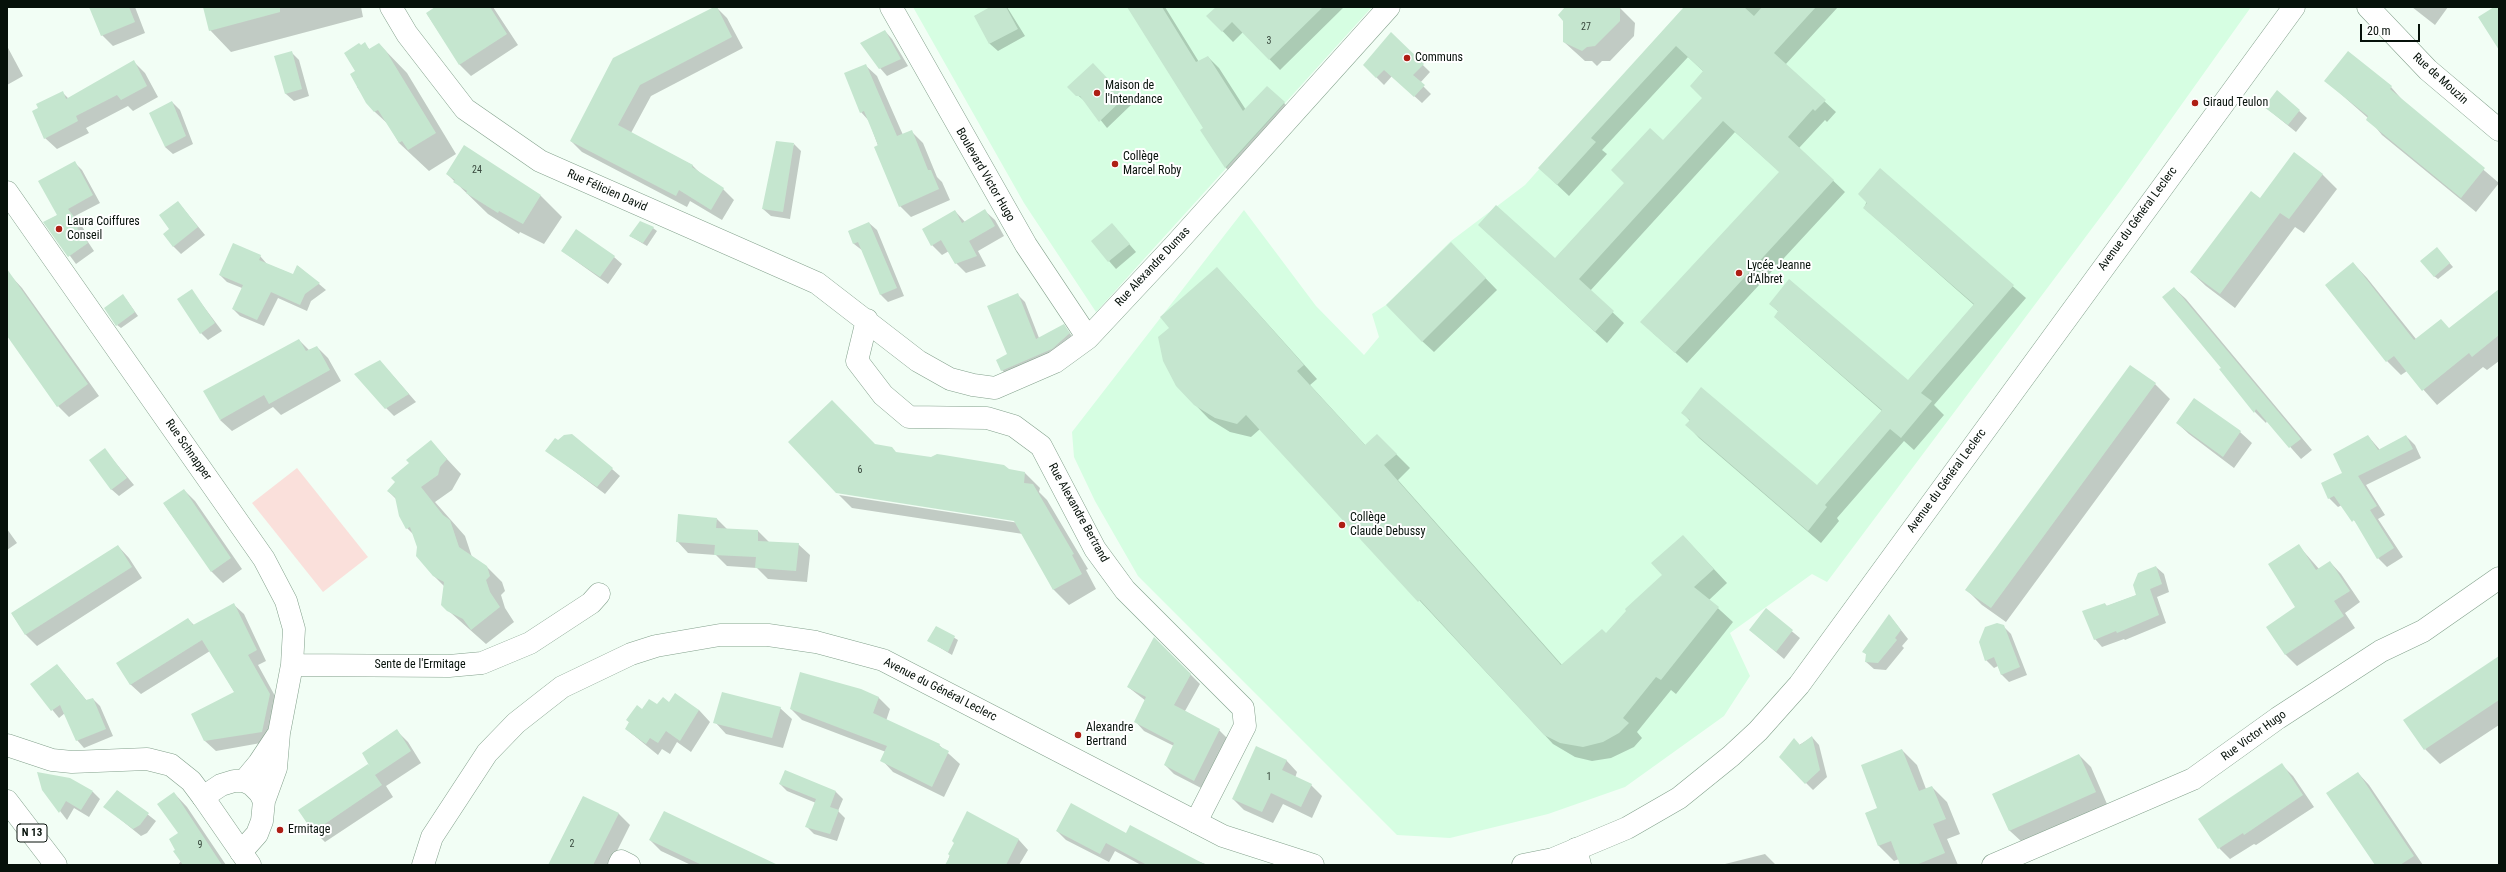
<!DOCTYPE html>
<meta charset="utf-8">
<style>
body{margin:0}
#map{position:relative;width:2506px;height:872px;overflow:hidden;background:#f2fef5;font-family:"Roboto Condensed",sans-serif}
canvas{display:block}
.frame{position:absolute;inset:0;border:8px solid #06110a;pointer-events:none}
.scale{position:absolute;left:2360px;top:24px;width:60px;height:18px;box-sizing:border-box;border:2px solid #06110a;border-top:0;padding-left:5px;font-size:12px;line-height:14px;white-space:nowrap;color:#06110a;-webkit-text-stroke:3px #fff;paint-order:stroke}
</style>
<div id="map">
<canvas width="2506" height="872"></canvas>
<div class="frame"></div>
<div class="scale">20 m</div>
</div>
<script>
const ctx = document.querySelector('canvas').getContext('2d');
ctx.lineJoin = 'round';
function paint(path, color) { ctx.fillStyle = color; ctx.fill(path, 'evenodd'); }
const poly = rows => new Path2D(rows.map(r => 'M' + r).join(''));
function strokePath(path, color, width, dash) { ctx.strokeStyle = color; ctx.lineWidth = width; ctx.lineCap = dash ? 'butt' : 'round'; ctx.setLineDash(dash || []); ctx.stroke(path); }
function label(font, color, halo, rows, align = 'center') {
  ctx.font = font + ' "Roboto Condensed",sans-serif'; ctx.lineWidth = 4; ctx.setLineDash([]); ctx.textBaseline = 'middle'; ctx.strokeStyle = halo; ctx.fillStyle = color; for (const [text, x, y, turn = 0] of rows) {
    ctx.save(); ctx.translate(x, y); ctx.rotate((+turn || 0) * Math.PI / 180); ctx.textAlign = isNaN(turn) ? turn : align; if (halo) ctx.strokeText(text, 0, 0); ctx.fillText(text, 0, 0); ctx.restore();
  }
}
const built = poly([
 [913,7,1372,7,1096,312,1024,203],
 [1684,7,2251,7,2120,191,1827,582,1812,574,1730,633,1750,676,1724,716,1625,787,1548,814,1450,838,1397,835,1138,576,1095,501,1074,457,1072,432,1244,210,1316,306,1364,355,1379,337,1372,314,1386,305,1451,241,1525,185]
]);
const green = poly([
 [297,468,368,557,323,592,252,503]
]);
const shadow = poly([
 [90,7,135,7,145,33,113,46,102,35],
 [204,7,361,7,363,17,231,52,210,30],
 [437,7,493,7,518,45,471,76,460,65,427,14],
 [716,7,727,18,743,48,651,96,631,133,692,165,702,175,723,189,734,200,722,220,690,201,687,207,582,152,571,141],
 [992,7,1007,7,1025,36,998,51,990,44,975,16],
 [1129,7,1165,7,1199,62,1208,57,1219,68,1246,110,1284,103,1295,114,1237,178,1226,168,1202,130,1204,128],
 [1217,7,1344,7,1280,70,1243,32,1233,42,1208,16],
 [1566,7,1619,7,1635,23,1634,36,1610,61,1602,61,1597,66,1592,61,1585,61,1564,42],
 [1686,7,1838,7,1785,65,1836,112,1827,122,1825,120,1799,148,1845,192,1687,363,1653,333,1780,172,1735,132,1590,291,1624,323,1607,343,1479,225,1555,259,1703,98,1704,72,1688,57,1602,150,1607,154,1569,196,1551,179],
 [2412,7,2448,7,2435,25],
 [885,31,892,39,908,66,887,76,880,68],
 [1391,34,1430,72,1420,83,1431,94,1422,103,1392,76,1384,85,1364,65],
 [365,44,370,50,379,44,407,73,456,154,429,171,399,143,389,125,375,112,357,87,356,71,361,46],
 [7,46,23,76,7,85],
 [291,52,299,60,309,96,294,101,286,94,275,57],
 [134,62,145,73,158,97,133,111,128,106,86,128,89,133,57,149,45,138,62,92,69,99],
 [865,65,877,76,903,135,912,132,923,143,937,177,942,182,950,200,911,217,900,206,869,121,861,112],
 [1100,72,1131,105,1107,128,1087,103,1068,87],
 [2326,81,2391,87,2405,103,2499,183,2476,212,2382,135,2368,118],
 [2277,91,2307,118,2296,132,2265,107],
 [172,102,180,110,193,144,173,154,165,147],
 [794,144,801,151,790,219,771,216,763,209],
 [464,147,541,196,562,217,544,244,520,232,519,234,488,214,447,174],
 [75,163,82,170,100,203,75,216,87,234,84,236,94,251,76,264,45,222,58,215],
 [1880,170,2026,298,1934,405,1944,415,1914,450,1904,441,1837,518,1839,521,1821,543,1699,438,1687,425,1690,421,1682,412,1817,486,1882,411,1788,329,1775,317,1779,312,1770,304,1908,381,1974,305,1864,208],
 [2322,174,2337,189,2304,233,2295,227,2235,308,2206,286,2191,272,2260,199],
 [178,202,205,235,181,254,173,246],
 [955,211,965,222,985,211,995,220,1004,236,978,251,986,266,966,273,956,263,949,251,942,255,932,245],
 [869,223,877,230,904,296,888,302,881,295,863,251,854,244,849,231],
 [1112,224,1136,252,1116,269,1109,261],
 [653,228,657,231,647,246,630,236],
 [562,251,614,257,622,264,608,284],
 [2440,252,2453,267,2438,279,2434,276],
 [1462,254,1497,290,1434,352,1422,341],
 [260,256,267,264,294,275,298,266,326,290,311,301,307,311,278,298,264,326,240,316,233,309,242,288,227,282,220,275],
 [2353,263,2367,278,2416,339,2450,329,2499,290,2499,361,2487,370,2483,367,2437,405,2407,371,2401,375,2387,361],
 [11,276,22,288,99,396,69,417,58,406,7,334,7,279],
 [1230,282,1317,379,1310,385,1366,446,1391,449,1410,468,1398,480,1562,665,1606,634,1663,575,1683,536,1727,583,1709,600,1733,622,1676,694,1671,690,1637,732,1642,738,1634,747,1611,758,1592,761,1575,757,1553,744,1260,429,1251,437,1230,432,1209,419,1177,386],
 [2174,288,2186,299,2312,450,2301,459,2267,421,2266,423,2255,412,2221,369,2222,368],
 [192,291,222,331,208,340,201,333],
 [1018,295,1025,302,1039,338,1064,326,1076,341,1009,378,1002,370,1008,354],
 [126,299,138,316,121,328,117,325],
 [299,340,309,350,317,347,328,358,341,381,281,415,273,407,232,431,220,420],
 [387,369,416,402,394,416,386,408],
 [2155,384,2170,399,2006,622,1982,605,1967,590],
 [2194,399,2240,432,2252,443,2234,468,2189,434,2177,423],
 [2368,436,2380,450,2406,436,2415,445,2421,458,2366,485,2385,515,2378,519,2403,557,2387,567,2378,558,2361,529,2342,505,2338,507,2329,498],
 [431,442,461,474,452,490,435,502,465,536,472,557,487,567,502,582,505,591,501,595,505,608,514,622,486,644,442,605,445,587,433,575,414,535,407,528,396,499,388,491],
 [875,445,896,453,1025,473,1040,488,1039,492,1047,500,1088,569,1086,570,1096,589,1069,605,1054,590,1023,534,852,508,839,495,1019,523],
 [105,450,134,485,119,496,111,489],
 [546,450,612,469,620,476,605,494],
 [184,490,195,501,242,569,223,583,212,572,164,504],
 [717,519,728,530,758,531,769,542,798,544,810,555,807,582,768,579,757,568,727,566,716,555,688,553,677,541],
 [7,529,17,543,7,550],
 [2298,545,2319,569,2330,562,2341,574,2360,602,2345,613,2355,628,2297,666,2286,655,2268,627,2297,608],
 [118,546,129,558,142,578,37,646,26,635,12,614],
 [2156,567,2164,574,2169,592,2157,597,2166,623,2125,640,2124,639,2102,647,2095,639,2105,604,2107,606,2137,595],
 [233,604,244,614,266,661,258,665,280,705,272,741,216,751,205,741,192,714,235,693,210,651,141,694,130,684,188,619,195,626],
 [1766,610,1800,638,1784,659,1750,630],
 [1890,616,1908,639,1902,646,1904,648,1886,670,1874,669,1866,662,1867,655,1863,651],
 [2003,626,2011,634,2027,675,2009,682,2001,674,1998,666,1994,668,1986,660],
 [936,627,958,640,952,655,929,641],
 [1155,639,1200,684,1185,711,1219,730,1228,739,1203,789,1174,774,1165,765,1174,746,1144,731,1135,721,1146,701,1128,687],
 [2499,657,2499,725,2440,764,2425,749],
 [64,673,87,701,93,699,100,706,113,736,84,748,77,740,65,713,59,718,32,685],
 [878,697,890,709,886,721,939,745,960,764,944,797,893,772,882,760,886,752,802,720,791,709],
 [669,703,699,710,710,722,691,752,677,742,670,754,662,749,658,755,626,729,630,723,627,720,642,711],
 [780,708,792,719,783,748,726,734,715,722],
 [397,731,408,742,421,763,386,786,393,797,325,842,314,831,371,769],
 [1812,737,1819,745,1827,777,1813,790,1780,757],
 [1902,750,1917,765,1926,789,1932,787,1947,802,1960,834,1947,839,1958,865,1901,865,1899,859,1894,861,1879,846,1866,813,1879,808],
 [2079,755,2091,767,2107,804,2022,842,2010,831,1993,794],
 [1286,760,1297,772,1295,778,1311,785,1322,796,1312,818,1283,804,1273,823,1244,810,1233,799],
 [2282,765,2293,776,2314,807,2256,845,2254,844,2230,859,2219,848],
 [785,771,836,792,843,799,838,811,845,818,837,841,814,834,806,826,816,803,787,791,780,784],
 [2358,773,2369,785,2423,865,2376,865],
 [43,789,93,792,100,799,89,817,74,808,67,820],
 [118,791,156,821,147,833,141,836,105,807],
 [174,793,187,807,226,865,178,865,181,861],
 [583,797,619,814,630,825,610,865,549,865],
 [967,812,1019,840,1028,850,1019,865,946,865],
 [1057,831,1126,834,1208,865,1141,865,1115,851,1109,862,1066,840],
 [650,840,772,865,691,865,661,851],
 [1765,854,1776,865,1721,865]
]);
const building = poly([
 [89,7,129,7,135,22,101,36],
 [203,7,280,7,280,12,209,31],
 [435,7,490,7,507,34,459,65,426,13],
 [714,7,717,7,732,37,640,85,618,125,693,165,692,167,724,188,711,210,679,190,676,196,570,141,613,58],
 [990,7,1006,7,1018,29,989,44,974,16],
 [1127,7,1162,7,1196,62,1208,56,1243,111,1267,86,1285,102,1225,168,1200,130,1203,128],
 [1216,7,1323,7,1269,60,1232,22,1222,32,1206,16],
 [1565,7,1620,7,1620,21,1595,46,1587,47,1582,51,1563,42,1563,21,1558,15],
 [1684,7,1744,7,1754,16,1762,7,1816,7,1774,53,1826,100,1815,111,1813,109,1788,137,1834,180,1675,353,1640,322,1779,172,1723,121,1579,279,1614,311,1595,332,1478,225,1496,205,1555,258,1624,183,1611,170,1650,128,1663,140,1702,98,1690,86,1703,71,1676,46,1591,138,1596,142,1557,185,1538,168],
 [2494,7,2499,7,2499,50,2478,17],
 [885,30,901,59,879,69,860,43],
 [1391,32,1424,64,1413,75,1425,85,1414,97,1384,70,1376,78,1363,65],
 [365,42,369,49,379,43,386,51,436,133,408,150,402,141,399,143,378,110,374,112,366,103,350,74,355,71,344,53,359,43,361,45],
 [292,51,302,89,285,94,274,56],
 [2348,51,2392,86,2390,89,2485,168,2461,198,2366,120,2368,116,2324,81],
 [134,60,147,86,121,100,117,95,76,116,78,121,44,139,32,111,38,108,36,104,63,91,66,99],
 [1093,63,1125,97,1099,122,1080,96,1076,96,1067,87],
 [866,64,897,136,912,130,928,170,931,170,939,189,899,207,874,147,878,145,864,111,860,113,844,73],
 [2277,90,2300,110,2288,125,2264,107],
 [172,101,186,136,165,147,149,113],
 [776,141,794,143,783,212,762,209],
 [464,145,541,195,523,224,499,211,498,213,466,193,467,191,453,182,455,180,446,174],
 [2294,152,2323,174,2289,219,2280,213,2220,294,2190,272,2251,191,2260,198],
 [75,161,93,195,68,209,81,226,77,228,88,243,68,257,43,222,57,215,38,181],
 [1880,168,2014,285,1921,393,1932,401,1901,438,1890,429,1825,505,1827,507,1808,531,1685,425,1690,420,1681,413,1701,387,1817,485,1882,410,1774,317,1778,311,1769,304,1789,279,1908,380,1974,304,1863,208,1867,203,1858,194],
 [178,201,198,227,173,247,163,234,169,229,159,215],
 [985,209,995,226,969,241,977,256,955,264,941,240,931,246,922,229,955,210,962,223],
 [640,221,654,227,643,243,629,236],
 [869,222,897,288,880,295,858,242,853,244,848,231],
 [1112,223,1130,244,1108,262,1091,241],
 [576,229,615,256,600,277,561,251],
 [1451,242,1486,278,1422,342,1386,305],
 [233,243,261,255,259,260,293,274,297,265,320,283,305,294,300,305,271,292,257,320,232,309,243,285,219,275],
 [2437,247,2450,263,2434,277,2420,261],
 [2353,262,2414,340,2441,319,2449,328,2499,289,2499,335,2472,357,2469,353,2422,391,2394,356,2386,362,2325,285],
 [1217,267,1304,365,1297,371,1365,445,1377,434,1397,454,1384,465,1561,665,1602,629,1606,633,1626,611,1625,609,1662,575,1651,563,1683,535,1714,569,1694,587,1719,607,1661,680,1656,677,1623,718,1629,723,1619,733,1603,742,1583,747,1560,743,1544,735,1420,600,1418,602,1246,415,1237,424,1215,418,1194,405,1176,386,1163,361,1158,337,1169,328,1160,317],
 [7,269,88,384,57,407,7,336],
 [2174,287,2301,439,2289,448,2256,409,2254,413,2219,369,2221,368,2162,297],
 [192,289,215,323,200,334,177,299],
 [1018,293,1036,339,1064,324,1070,333,1052,349,1001,371,996,360,1007,354,987,306],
 [123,294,135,312,116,326,104,308],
 [299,339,306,351,317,346,330,370,269,404,264,395,220,420,203,391],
 [380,360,409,394,385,409,354,374],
 [2130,365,2156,383,1991,608,1965,590],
 [2194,398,2241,431,2223,457,2176,423],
 [832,400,875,444,892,447,896,452,931,457,937,454,944,455,1004,465,1009,469,1025,472,1024,483,1033,484,1074,554,1072,555,1082,574,1053,590,1014,521,836,493,788,442],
 [572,434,613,468,597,487,545,451,555,438,558,440,564,435],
 [2368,435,2378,450,2406,435,2413,449,2358,476,2377,506,2370,510,2394,548,2377,559,2354,520,2352,522,2334,496,2328,499,2321,483,2342,473,2333,454],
 [431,440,447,459,440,467,438,475,421,487,443,515,450,520,459,547,487,566,490,576,486,580,490,592,500,607,471,630,463,619,447,611,441,605,444,582,433,576,416,556,417,547,410,527,406,529,399,516,395,497,387,491,395,482,391,478,409,463,406,460],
 [105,448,127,478,111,490,89,460],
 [184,489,231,558,211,572,163,503],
 [678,514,717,518,716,528,758,530,758,541,799,543,796,571,755,568,756,557,714,555,715,545,676,542],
 [2299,544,2316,570,2330,561,2350,591,2334,601,2344,616,2285,655,2266,627,2295,607,2268,564],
 [118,545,132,567,25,635,11,613],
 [2156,566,2162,584,2150,589,2159,615,2117,633,2116,631,2094,640,2082,611,2105,603,2106,606,2136,595,2133,585,2138,573],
 [234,603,257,650,248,655,270,694,262,732,204,741,191,714,234,692,202,640,130,685,116,663,188,618,193,625],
 [1766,608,1793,630,1776,652,1749,630],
 [1889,614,1901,630,1895,638,1897,640,1878,663,1865,662,1866,654,1862,652],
 [1997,623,2004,625,2020,667,2001,675,1994,657,1985,661,1979,642,1985,627],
 [936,626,955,636,948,652,927,641],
 [1154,637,1191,674,1174,705,1220,729,1194,781,1164,765,1174,743,1134,722,1146,697,1127,687],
 [2499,656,2499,700,2424,750,2403,720],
 [57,664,86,700,93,698,106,729,76,741,60,705,51,711,30,684],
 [800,672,861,689,879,697,873,713,940,744,939,746,949,751,932,787,880,761,887,746,790,709],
 [722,692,781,707,772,738,713,723],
 [675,693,699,710,680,741,666,731,658,743,650,738,646,744,625,729,629,722,626,720,637,705,642,709,649,699,657,704,663,697,669,702],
 [397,729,411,751,375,775,382,785,313,832,298,810,368,764,370,767,362,753],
 [1812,736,1820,770,1805,784,1779,757,1794,738,1800,745],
 [1256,746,1287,760,1282,770,1312,784,1301,807,1271,793,1262,812,1232,799],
 [1902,749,1919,791,1932,786,1946,819,1933,824,1945,853,1916,865,1900,865,1891,841,1878,846,1865,813,1877,808,1861,765],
 [2079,754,2096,792,2009,831,1992,794],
 [2282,763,2303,795,2244,835,2243,833,2218,849,2198,819],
 [785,770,836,791,830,807,839,810,830,834,805,827,816,799,779,784],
 [37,772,70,778,93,791,81,810,66,801,59,813,42,790],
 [2358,772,2414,856,2400,865,2375,865,2326,793],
 [117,790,149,813,140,825,133,829,103,807],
 [174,792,180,801,222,865,183,865,173,851,175,850,169,839,178,833,157,804],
 [583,796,619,813,593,865,548,865],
 [1071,803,1126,833,1130,825,1206,865,1147,865,1106,843,1100,854,1056,831],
 [664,811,778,865,702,865,649,840],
 [967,811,1019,839,1006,865,945,865,950,856,948,854,954,843,952,841]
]);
const minor = poly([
 [391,7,407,34,465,109,540,161,817,283,918,361,950,379,973,385,995,388,1055,362,1088,338,1174,246,1389,7],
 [891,7,1026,245,1088,338],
 [2368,7,2428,70,2499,130],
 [7,192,264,559,286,601,294,629,292,665,279,733,276,768,264,801,262,821,257,834,241,852],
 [867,320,857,361,883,395,909,417,987,418,1014,426,1041,446,1095,549,1125,590,1243,708,1245,726,1196,822],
 [292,665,449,666,482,663,530,643,591,603,599,594],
 [244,781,259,763,277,736],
 [203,797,221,785,234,781,244,781,252,785,260,793,264,801],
 [1576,849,1580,865],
 [619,865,621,861,629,865],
 [1993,865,2193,779,2278,718,2381,651,2423,631,2499,578]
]);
const major = poly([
 [7,745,52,760,72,762,147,759,171,765,191,781,203,797,250,865],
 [7,801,56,865],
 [423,865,432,837,487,753,516,723,544,701,562,687,631,654,656,646,720,635,768,635,816,642,883,660,1223,836,1313,865],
 [1523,865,1553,859,1627,828,1679,798,1731,756,1758,731,1799,685,2294,7]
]);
const markers = [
 [1407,58,4,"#ae1e14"],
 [1097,93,4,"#ae1e14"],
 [2195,103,4,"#ae1e14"],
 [1115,164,4,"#ae1e14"],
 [59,229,4,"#ae1e14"],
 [1739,273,4,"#ae1e14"],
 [1342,525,4,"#ae1e14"],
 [1078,735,4,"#ae1e14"],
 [280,830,4,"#ae1e14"]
];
const numberNames = [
 ["27",1586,27],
 ["3",1269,41],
 ["24",477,170],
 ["6",860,470],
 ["1",1269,777],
 ["2",572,844],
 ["9",200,845]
];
const shields = [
 [32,833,30]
];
const shieldNames = [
 ["N 13",32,833]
];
const poiNames = [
 ["Communs",1415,58],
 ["Maison de",1105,86],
 ["l'Intendance",1105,100],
 ["Giraud Teulon",2203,103],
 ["Collège",1123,157],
 ["Marcel Roby",1123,171],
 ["Laura Coiffures",67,222],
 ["Conseil",67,236],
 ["Lycée Jeanne",1747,266],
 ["d'Albret",1747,280],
 ["Collège",1350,518],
 ["Claude Debussy",1350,532],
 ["Alexandre",1086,728],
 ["Bertrand",1086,742],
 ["Ermitage",288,830]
];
const streetNames = [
 ["Rue de Mouzin",2440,79,42],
 ["Boulevard Victor Hugo",985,175,60],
 ["Rue Félicien David",607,191,24],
 ["Avenue du Général Leclerc",2138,219,-54],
 ["Rue Alexandre Dumas",1153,267,-47],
 ["Rue Schnapper",188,450,55],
 ["Avenue du Général Leclerc",1947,481,-54],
 ["Rue Alexandre Bertrand",1078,513,61],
 ["Sente de l'Ermitage",420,665],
 ["Avenue du Général Leclerc",940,690,27],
 ["Rue Victor Hugo",2254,736,-36]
];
paint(built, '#d6fee2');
paint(green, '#fae0db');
paint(shadow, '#0003');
paint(building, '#c5e6cf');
strokePath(minor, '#83a18c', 23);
strokePath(major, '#83a18c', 23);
strokePath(minor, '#fff', 22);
strokePath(major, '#fff', 22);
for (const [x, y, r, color] of markers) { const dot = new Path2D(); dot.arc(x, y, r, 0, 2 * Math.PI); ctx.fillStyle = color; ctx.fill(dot); strokePath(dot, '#fff', 1.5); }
label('10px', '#36463b', null, numberNames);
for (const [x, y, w] of shields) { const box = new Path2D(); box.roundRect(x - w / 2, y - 9, w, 18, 3); ctx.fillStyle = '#fff'; ctx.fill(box); strokePath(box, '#06110a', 1); }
label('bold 11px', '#06110a', null, shieldNames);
label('12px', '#06110a', '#fff', poiNames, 'left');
label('12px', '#06110a', '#fff', streetNames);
</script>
